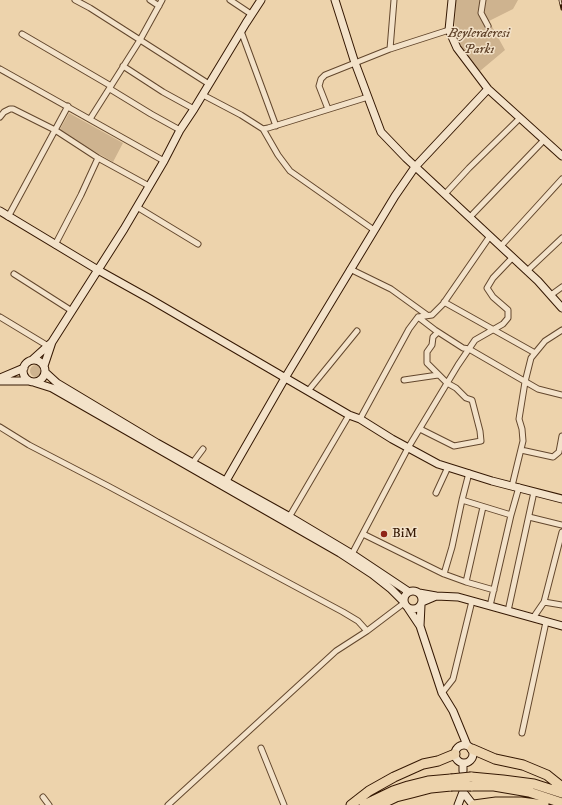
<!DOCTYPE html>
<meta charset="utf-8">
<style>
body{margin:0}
canvas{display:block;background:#edd3ac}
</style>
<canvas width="562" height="805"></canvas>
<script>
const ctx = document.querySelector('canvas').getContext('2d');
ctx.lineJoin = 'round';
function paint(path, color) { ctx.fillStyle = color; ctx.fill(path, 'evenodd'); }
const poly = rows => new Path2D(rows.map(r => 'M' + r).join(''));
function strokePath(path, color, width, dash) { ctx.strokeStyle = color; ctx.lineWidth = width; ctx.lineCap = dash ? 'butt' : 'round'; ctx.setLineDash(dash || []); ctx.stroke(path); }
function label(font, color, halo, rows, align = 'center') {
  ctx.font = font + ' "IM FELL DW Pica",serif'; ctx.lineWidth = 3; ctx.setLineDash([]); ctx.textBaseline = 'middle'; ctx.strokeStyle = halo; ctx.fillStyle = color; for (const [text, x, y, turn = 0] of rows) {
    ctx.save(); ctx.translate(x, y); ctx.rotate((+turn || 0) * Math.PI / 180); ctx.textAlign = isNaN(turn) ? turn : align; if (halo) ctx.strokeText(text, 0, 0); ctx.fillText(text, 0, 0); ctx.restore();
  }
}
const green = poly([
 [456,0,518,0,513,9,489,21,505,50,480,71,469,60,463,50,456,37,455,23],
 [69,113,123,143,113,162,59,131],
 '30 371a6 6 0 1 1 12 0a6 6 0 1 1-12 0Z'
]);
const street = poly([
 [75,0,90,8,209,84],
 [150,0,159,6],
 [230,0,251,14],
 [483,0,481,13,488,26],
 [241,31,276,126],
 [22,34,111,86],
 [390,49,449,30],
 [123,66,163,92,194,109],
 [0,69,164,161],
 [110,89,151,114,180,130],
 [203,95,241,115,263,129,278,155,290,171,374,230],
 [328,109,319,86,321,79,325,75,390,49,394,0],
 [0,117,4,112,10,109,13,109,55,130,98,158,149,186],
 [90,119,140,40,162,0],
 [263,129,268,128,368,97],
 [445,194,469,168,520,118],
 [137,207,198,244],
 [8,217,68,106],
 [470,217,544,140],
 [55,245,81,195,98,158],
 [501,246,562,179],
 [350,269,391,289,427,315],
 [527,271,562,238],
 [14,274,72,311],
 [551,295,562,287],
 [444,302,535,353],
 [0,317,48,346],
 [418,317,435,330,463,348,469,349,538,389,562,395],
 [404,380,438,375],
 [308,391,357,331],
 [360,419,409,329,418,317,432,315,443,304,490,236],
 [0,427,29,445,108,486,343,612,358,621,367,631],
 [420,429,454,446,481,441,480,431,472,400,466,398,456,388,447,383,427,363,427,352,432,345,433,337,438,332],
 [521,450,553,457,559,452,562,436],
 [191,465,203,449],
 [512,486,523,441,522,429,519,419,525,382,531,358,545,341,562,330],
 [436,493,448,467],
 [462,500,511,515],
 [529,517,562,525],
 [288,519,349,415],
 [363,534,444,574,466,582,494,590],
 [351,556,408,448,458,365,475,340,503,324,508,318,508,310,493,297,487,288,493,278,513,257],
 [444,574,452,547,462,500,469,473],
 [466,582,483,507],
 [544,602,562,605],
 [490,606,511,515,519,487],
 [508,611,534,492],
 [533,618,544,602,562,532],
 [442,693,453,679,472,601],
 [522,733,546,622],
 [261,748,284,805],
 [43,797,49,805],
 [168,805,336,651,367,631,404,603]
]);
const secondary = poly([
 [335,0,354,60,381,132,406,158,538,281,562,308],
 [452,0,449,30,457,48,488,89,562,156],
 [0,211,98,270,150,299,349,415,360,419,392,439,438,464,492,481,562,499],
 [52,342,124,229,164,161,180,130,194,109,246,23,261,0],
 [32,360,52,342,44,366],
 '23 371a11 11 0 1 1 22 0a11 11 0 1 1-22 0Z',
 [45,372,57,383,157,443,290,517,352,554,409,592],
 [0,378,24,368],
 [0,381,29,381],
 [33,382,52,388,340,553,372,574,391,589,404,602],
 [223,486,285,378,395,196,415,167,488,89],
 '404 600a9 9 0 1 1 18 0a9 9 0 1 1-18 0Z',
 [419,593,436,596,422,602],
 [436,596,458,597,562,626],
 [408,608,420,626,421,605],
 [420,626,442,693,453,711,467,745],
 '455 754a9 9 0 1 1 18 0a9 9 0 1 1-18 0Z',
 [463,763,463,771],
 [458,805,463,792,473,805]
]);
const highway = poly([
 [472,749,495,759,523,765,547,775,562,787],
 [471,777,503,780,534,784,562,793],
 [471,786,494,786,529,792,562,803],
 [351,805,369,791,394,777,423,764,438,761,455,754],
 [364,805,393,791,408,786,428,781,451,779],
 [379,805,396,797,412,793,431,788,451,786],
 [474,805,496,802,521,802,544,805]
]);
const rail = poly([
 [560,0,562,9]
]);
const highwayBridge = poly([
 [451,779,471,777],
 [451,786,471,786]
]);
const markers = [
 [384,534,4,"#8f2418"]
];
const parkNames = [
 ["Beylerderesi",479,34],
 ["Parkı",479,50]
];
const poiNames = [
 ["BiM",392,534]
];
paint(green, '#ceb38f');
strokePath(street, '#63472d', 7);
strokePath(secondary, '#351803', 9);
strokePath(highway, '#351803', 11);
strokePath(street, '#f3e2c9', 5);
strokePath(secondary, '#f3e2c9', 7);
strokePath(highway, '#edd3ac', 9);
strokePath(rail, '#351803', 3);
strokePath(rail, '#f3e2c9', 1.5, [4.5]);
strokePath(highwayBridge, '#351803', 11, []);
strokePath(highwayBridge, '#edd3ac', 9);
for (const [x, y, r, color] of markers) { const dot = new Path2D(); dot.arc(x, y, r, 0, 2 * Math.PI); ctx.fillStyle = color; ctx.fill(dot); strokePath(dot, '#f3e2c9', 1.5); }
label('italic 14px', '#63462d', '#f3e2c9', parkNames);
label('14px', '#351803', '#f3e2c9', poiNames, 'left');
</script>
